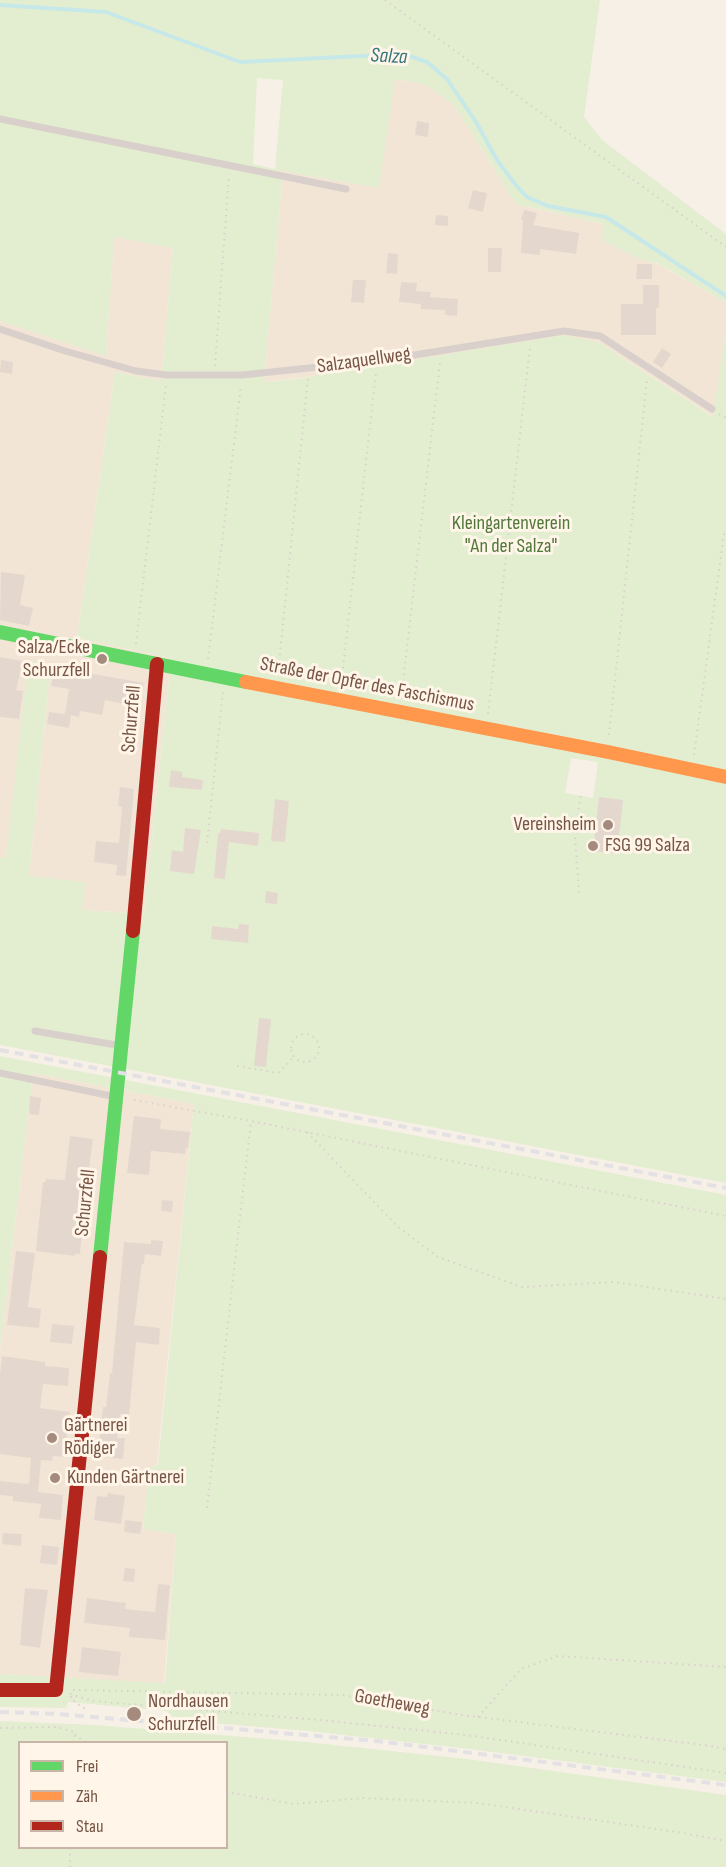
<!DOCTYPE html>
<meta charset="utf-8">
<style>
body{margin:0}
#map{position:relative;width:726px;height:1867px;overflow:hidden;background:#f7f0e7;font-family:"Sofia Sans Condensed",sans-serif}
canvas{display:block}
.legend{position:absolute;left:18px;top:1741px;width:210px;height:108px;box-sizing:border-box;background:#fff5e8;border:2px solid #c9b5a7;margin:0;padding:8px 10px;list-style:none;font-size:18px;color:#775545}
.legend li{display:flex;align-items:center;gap:12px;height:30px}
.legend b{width:30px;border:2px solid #c9b5a7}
</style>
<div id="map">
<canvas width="726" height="1867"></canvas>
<ul class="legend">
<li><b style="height:8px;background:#63d668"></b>Frei</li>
<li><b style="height:8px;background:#ff974d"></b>Zäh</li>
<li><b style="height:8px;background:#b3261e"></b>Stau</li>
</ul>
</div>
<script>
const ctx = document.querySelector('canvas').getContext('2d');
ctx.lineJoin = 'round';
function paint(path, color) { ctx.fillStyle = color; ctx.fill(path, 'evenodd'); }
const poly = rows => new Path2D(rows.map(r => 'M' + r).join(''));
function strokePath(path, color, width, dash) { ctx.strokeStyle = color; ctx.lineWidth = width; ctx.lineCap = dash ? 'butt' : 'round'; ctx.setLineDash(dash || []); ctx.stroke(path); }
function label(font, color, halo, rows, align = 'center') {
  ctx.font = font + ' "Sofia Sans Condensed",sans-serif'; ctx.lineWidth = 6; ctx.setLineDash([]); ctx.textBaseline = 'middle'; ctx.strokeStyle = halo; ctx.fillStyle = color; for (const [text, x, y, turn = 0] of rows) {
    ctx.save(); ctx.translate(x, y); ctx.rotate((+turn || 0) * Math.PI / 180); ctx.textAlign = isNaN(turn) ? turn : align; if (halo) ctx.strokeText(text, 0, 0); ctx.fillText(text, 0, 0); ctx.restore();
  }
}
const residential = poly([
 [394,79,424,84,454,105,516,204,603,224,638,258,658,264,726,303,726,325,714,417,598,342,264,382,282,182,275,169],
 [114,236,173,248,161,381,115,372,77,638,171,658,144,914,82,910,84,882,29,876,51,664,5,859,0,858,0,321,106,355],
 [33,1073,194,1104,157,1464,149,1468,143,1529,176,1534,164,1684,0,1674,0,1350]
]);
const green = poly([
 [0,0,600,0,584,117,602,140,726,234,726,303,659,264,638,258,602,240,603,224,516,204,454,105,424,84,395,79,379,188,276,170,282,182,264,382,295,379,564,335,598,342,713,417,726,325,726,1183,0,1045,0,858,6,858,28,660,51,664,29,876,85,882,82,910,144,914,171,658,77,638,115,372,161,381,173,248,114,237,106,356,0,321],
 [257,78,283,80,275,169,253,164],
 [571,758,598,762,593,798,565,793],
 [0,1056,726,1195,726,1782,469,1749,308,1731,175,1720,167,1711,68,1702,66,1708,0,1707,0,1674,165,1683,176,1534,143,1529,149,1468,158,1464,194,1104,33,1073,0,1350],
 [0,1721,95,1725,306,1742,467,1759,726,1795,726,1867,0,1867],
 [20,1742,226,1742,226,1848,20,1848]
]);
const stream = poly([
 [0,5,106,12,240,62,403,54,427,62,447,79,476,122,497,160,515,184,527,197,548,206,606,217,726,296]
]);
const building = poly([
 [417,121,429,123,428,137,415,135],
 [473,190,487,193,483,212,468,208],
 [524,210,537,213,533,225,579,233,576,254,540,249,540,255,521,253,523,220,521,220],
 [436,215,448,216,448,226,435,225],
 [488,248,502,248,501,272,488,272],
 [388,253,398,254,397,274,386,273],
 [637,264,652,264,652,279,636,279],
 [353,280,366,280,364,303,351,302],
 [401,282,417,283,416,291,431,292,430,297,458,299,457,316,445,315,445,310,421,309,421,304,399,302],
 [643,285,659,285,659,307,656,309,656,335,621,335,621,304,643,304],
 [662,348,671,354,662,368,653,362],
 [1,360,13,362,12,374,0,372],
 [1,572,25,575,20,605,33,608,29,626,0,620],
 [0,657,23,661,16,690,23,691,19,719,0,717],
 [55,667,144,683,138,707,105,700,102,715,80,711,79,717,65,714,69,689,51,686],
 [49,712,71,715,69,728,47,724],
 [171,770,182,772,182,777,203,780,202,790,169,787],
 [120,787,134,789,126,876,116,875,117,865,94,862,96,841,119,843,122,807,118,806],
 [599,797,623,800,617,854,593,851],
 [275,799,289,801,285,842,271,841],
 [185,828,201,830,194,874,170,871,172,850,183,852],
 [221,829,259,833,258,846,229,842,225,879,214,878,218,833,220,833],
 [266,891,278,893,277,904,265,903],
 [239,924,249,925,248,943,211,939,212,926,238,929],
 [259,1018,271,1019,266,1067,254,1066],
 [30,1096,41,1098,39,1115,29,1114],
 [134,1116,161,1119,160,1129,190,1132,188,1148,186,1148,185,1154,151,1151,149,1175,127,1173],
 [70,1136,93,1139,89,1169,83,1168,81,1196,82,1197,82,1201,85,1201,80,1254,75,1254,75,1256,36,1251,43,1182,46,1182,46,1179,65,1180],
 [162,1200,173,1201,172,1212,161,1211],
 [151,1240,163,1241,161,1256,145,1254,144,1264,142,1264,134,1325,160,1328,159,1345,136,1342,129,1415,120,1414,117,1438,125,1438,123,1459,105,1457,105,1455,98,1454,101,1423,103,1407,106,1407,110,1373,112,1373,124,1242,151,1244],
 [16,1251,35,1253,28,1307,41,1309,39,1328,7,1325],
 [52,1324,74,1326,72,1344,50,1342],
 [2,1356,45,1362,45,1366,69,1368,68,1386,43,1384,40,1408,70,1412,64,1457,53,1456,52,1461,41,1460,38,1492,63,1495,61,1520,39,1518,41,1504,13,1501,13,1496,0,1495,0,1481,29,1484,31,1458,0,1454,0,1374],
 [108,1493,125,1496,121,1524,94,1520,97,1496,107,1497],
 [125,1520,142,1522,140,1534,124,1532],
 [3,1533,22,1534,21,1546,2,1544],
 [42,1545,59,1547,57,1565,40,1563],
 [125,1568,135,1569,134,1582,123,1581],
 [158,1584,170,1585,165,1640,129,1637,130,1628,84,1623,87,1598,126,1603,125,1609,155,1612],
 [25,1588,48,1590,40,1648,20,1645],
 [82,1647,121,1652,118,1676,79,1672]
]);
const path = poly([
 [385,0,726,247],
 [215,366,229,174],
 [719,414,726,418],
 [136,644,166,384],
 [208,659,241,385],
 [278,673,308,377],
 [341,686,376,372],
 [401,699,440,362],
 [488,714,530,347],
 [609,735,647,380],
 [694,755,724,533],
 [207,843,223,692],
 [579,893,575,837,581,793],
 '291 1048a14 14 0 1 1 28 0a14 14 0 1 1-28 0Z',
 [237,1066,278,1073,294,1057],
 [134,1100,251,1121,726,1216],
 [307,1132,398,1227,438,1257,522,1287,614,1282,726,1299],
 [207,1508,251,1121],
 [73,1690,341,1695,462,1715,704,1745,726,1749],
 [70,1694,93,1701,320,1720,466,1735,726,1773],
 [71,1696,71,1699,85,1709],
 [478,1717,521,1669,558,1656,726,1667],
 [0,1728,56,1727,74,1732,75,1742],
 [75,1734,84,1742],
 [226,1792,294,1804,363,1798,478,1803,677,1832,726,1841],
 [70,1848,70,1867]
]);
const lane = poly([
 [0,119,346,189],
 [0,329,65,351,136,371,167,375,242,375,309,368,377,361,564,331,600,336,712,409],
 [35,1031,122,1046],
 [0,1073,116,1097]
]);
const fast = poly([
 [0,632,246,682],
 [100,1257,133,931]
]);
const slow = poly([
 [246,682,608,752,726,777]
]);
const jam = poly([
 [133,931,157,664],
 [0,1690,56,1690,100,1257]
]);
const rail = poly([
 [0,1050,726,1188],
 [0,1712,58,1714,377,1741,726,1785]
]);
const markers = [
 [102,659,6,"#a48b7e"],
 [608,825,6,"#a48b7e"],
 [593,846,6,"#a48b7e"],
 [52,1438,6,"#a48b7e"],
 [55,1478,6,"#a48b7e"],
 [134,1714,8,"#a48b7e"]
];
const streetNames = [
 ["Salzaquellweg",364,361,-8],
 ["Straße der Opfer des Faschismus",367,685,11],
 ["Schurzfell",132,719,-85],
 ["Schurzfell",86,1203,-84],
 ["Goetheweg",392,1703,10]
];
const parkNames = [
 ["Kleingartenverein",511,524],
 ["\"An der Salza\"",511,547]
];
const poiNames = [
 ["Salza/Ecke",90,648,"right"],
 ["Schurzfell",90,671,"right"],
 ["Vereinsheim",596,825,"right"],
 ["FSG 99 Salza",605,846],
 ["Gärtnerei",64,1426],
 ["Rödiger",64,1449],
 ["Kunden Gärtnerei",67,1478],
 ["Nordhausen",148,1702],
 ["Schurzfell",148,1725]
];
const waterNames = [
 ["Salza",389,57,3]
];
paint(residential, '#f3e5d6');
paint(green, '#e3eed0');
strokePath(stream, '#c7e8e8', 4);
paint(building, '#e4d8ce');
strokePath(path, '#dad0cb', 2, [1.5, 4.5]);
strokePath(lane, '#dad0cb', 7);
strokePath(fast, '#63d668', 14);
strokePath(slow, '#ff974d', 14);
strokePath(jam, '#b3261e', 14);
strokePath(rail, '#e4e1e4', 4, [9, 6]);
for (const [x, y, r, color] of markers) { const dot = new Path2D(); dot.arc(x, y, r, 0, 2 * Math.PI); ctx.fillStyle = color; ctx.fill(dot); strokePath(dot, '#fff5e8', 2); }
label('20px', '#775545', '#fff5e8', streetNames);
label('20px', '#4f783a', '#fff5e8', parkNames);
label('20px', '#775545', '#fff5e8', poiNames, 'left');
label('italic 21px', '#38767e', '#fff5e8', waterNames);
</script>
